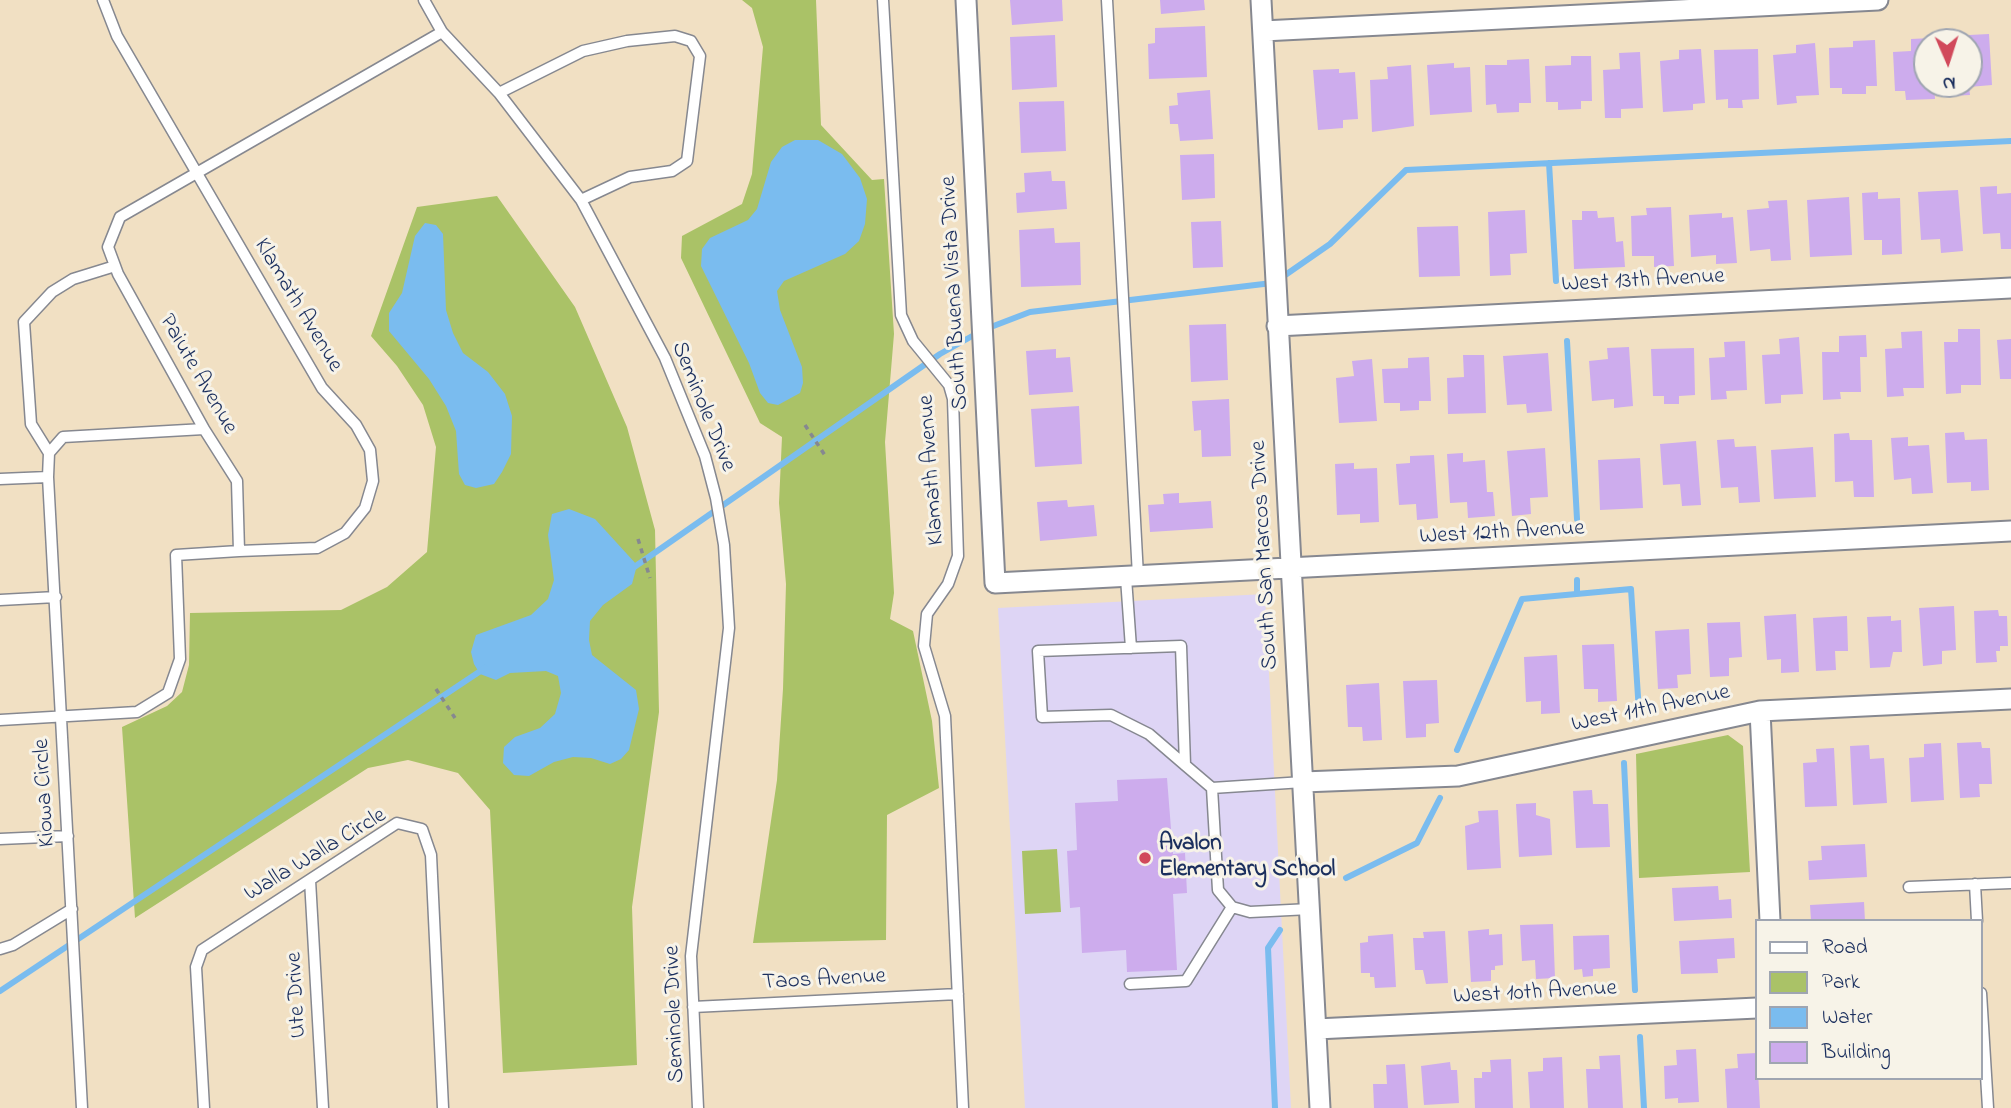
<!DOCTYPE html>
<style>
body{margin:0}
#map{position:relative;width:2011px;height:1108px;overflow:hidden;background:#f1e0c3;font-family:"Indie Flower",sans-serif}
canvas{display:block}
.legend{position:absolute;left:1755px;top:919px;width:228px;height:161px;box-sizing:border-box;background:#f7f3e8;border:2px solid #9fa5b1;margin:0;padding:9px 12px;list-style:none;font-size:21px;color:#1b2f5e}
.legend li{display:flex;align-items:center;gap:14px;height:35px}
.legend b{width:35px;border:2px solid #9fa5b1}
.north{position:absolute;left:1913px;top:28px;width:70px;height:70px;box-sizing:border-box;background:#f7f3e8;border:2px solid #9fa5b1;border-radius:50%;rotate:177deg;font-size:19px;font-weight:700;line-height:28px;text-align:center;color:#1b2f5e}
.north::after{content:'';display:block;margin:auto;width:24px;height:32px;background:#d1495b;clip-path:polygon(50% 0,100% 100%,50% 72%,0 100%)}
</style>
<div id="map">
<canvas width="2011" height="1108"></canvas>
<ul class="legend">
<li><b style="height:9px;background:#fff"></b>Road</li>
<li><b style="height:19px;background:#aac267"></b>Park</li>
<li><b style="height:19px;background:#7abcef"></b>Water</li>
<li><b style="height:19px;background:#cdaced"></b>Building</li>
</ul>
<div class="north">N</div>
</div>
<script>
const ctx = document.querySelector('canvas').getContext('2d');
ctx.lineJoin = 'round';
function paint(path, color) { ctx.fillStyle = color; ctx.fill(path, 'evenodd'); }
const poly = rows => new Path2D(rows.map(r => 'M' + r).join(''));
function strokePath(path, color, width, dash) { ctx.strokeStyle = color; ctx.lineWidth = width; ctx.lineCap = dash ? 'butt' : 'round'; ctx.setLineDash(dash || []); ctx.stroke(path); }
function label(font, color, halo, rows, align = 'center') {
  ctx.font = font + ' "Indie Flower",sans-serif'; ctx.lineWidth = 6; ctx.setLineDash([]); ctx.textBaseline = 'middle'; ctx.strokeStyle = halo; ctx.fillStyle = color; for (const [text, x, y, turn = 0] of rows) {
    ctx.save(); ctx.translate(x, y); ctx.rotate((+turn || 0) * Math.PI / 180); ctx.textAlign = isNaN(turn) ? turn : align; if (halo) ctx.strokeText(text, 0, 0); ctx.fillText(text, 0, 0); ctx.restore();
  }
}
const built = poly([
 [1265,594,1291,1108,1025,1108,998,608]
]);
const green = poly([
 [742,0,816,0,821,125,872,180,884,179,894,334,885,442,894,593,890,619,913,631,932,721,939,788,887,815,886,940,753,943,777,780,783,689,786,584,779,503,782,437,760,423,681,258,682,236,742,204,752,174,763,47,752,8],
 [497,196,575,307,627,427,655,530,659,712,632,907,637,1065,503,1073,490,810,458,773,408,760,368,768,135,918,122,727,167,706,182,692,189,665,190,613,341,610,387,587,427,552,436,447,423,405,397,366,371,336,417,207],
 [1728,735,1743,746,1750,872,1639,878,1636,754],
 [1057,849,1061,912,1025,914,1022,851]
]);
const water = poly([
 [795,140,818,140,842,154,860,178,867,199,865,224,859,241,845,254,784,281,777,291,780,310,802,367,803,383,800,393,778,405,768,403,760,393,749,363,701,266,702,249,710,238,748,220,757,209,771,162,782,147],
 [425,223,436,225,443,234,446,310,453,333,463,353,488,372,505,394,512,416,511,454,502,472,494,484,476,488,465,485,459,474,456,431,446,406,429,379,389,331,389,313,402,293,415,236],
 [569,509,595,519,637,565,632,584,603,605,590,621,589,640,592,655,636,690,639,709,629,750,621,759,610,764,591,758,573,757,554,762,529,776,514,775,503,763,504,747,515,737,540,728,555,714,561,693,558,676,546,671,510,673,496,680,480,674,474,664,471,652,476,635,531,615,548,599,554,580,548,535,552,514]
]);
const stream = poly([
 [1549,163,1556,281],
 [1281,278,1330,244,1406,170,2011,141],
 [1567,341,1577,519],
 [630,570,940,354,983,330,1030,312,1272,283],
 [1577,580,1577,592],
 [1457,750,1522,599,1631,589,1639,712],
 [1624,763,1635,990],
 [1346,878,1417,843,1440,798],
 [0,991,485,668],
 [1640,1037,1644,1108],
 [1275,1108,1268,948,1280,930]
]);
const building = poly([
 [1010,0,1062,0,1063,21,1012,25],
 [1160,0,1204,0,1205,10,1161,14],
 [1205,26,1207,77,1149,79,1148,44,1155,43,1155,28],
 [1989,34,1992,85,1969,87,1970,95,1950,96,1950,84,1969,84,1969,35],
 [1055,35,1057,87,1012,90,1010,37],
 [1932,38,1932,42,1927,42,1927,84,1934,84,1935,99,1906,100,1905,91,1895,91,1893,52,1911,51,1911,39],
 [1875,40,1877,86,1866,86,1866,94,1842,94,1842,88,1830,88,1829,48,1853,47,1853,41],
 [1815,43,1819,95,1796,96,1797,103,1777,105,1773,55,1796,53,1796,45],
 [1701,49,1705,103,1693,104,1693,110,1663,112,1660,61,1679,59,1679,50],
 [1758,49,1759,99,1742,100,1743,108,1728,108,1728,99,1716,100,1714,50],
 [1640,52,1643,108,1621,109,1621,118,1605,118,1603,70,1620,69,1619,53],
 [1571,56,1591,56,1592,101,1581,101,1581,109,1558,110,1558,102,1546,102,1545,66,1571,65],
 [1529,59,1531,103,1519,103,1519,112,1497,113,1496,104,1486,105,1485,65,1507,65,1507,60],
 [1454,63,1454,68,1470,67,1472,112,1430,115,1427,65],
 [1411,65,1414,126,1372,132,1370,80,1388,79,1387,67],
 [1339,69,1339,73,1355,72,1358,119,1343,120,1343,128,1318,130,1313,70],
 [1210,90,1213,139,1180,141,1178,124,1170,124,1169,106,1178,105,1177,93],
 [1064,101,1066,151,1021,153,1019,102],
 [1214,154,1215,198,1182,200,1180,155],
 [1051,171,1052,181,1065,181,1067,209,1017,213,1016,193,1025,192,1024,173],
 [1997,186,1997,194,2011,193,2011,249,2001,249,2000,233,1983,234,1980,187],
 [1958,190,1963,251,1941,253,1940,239,1921,240,1918,192],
 [1878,192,1878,199,1900,198,1902,254,1882,255,1882,240,1864,240,1862,193],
 [1849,197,1852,255,1810,257,1807,200],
 [1787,200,1791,260,1771,261,1770,249,1750,251,1747,210,1769,208,1768,201],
 [1671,207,1674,266,1654,267,1654,256,1632,256,1631,216,1647,215,1646,208],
 [1525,210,1527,253,1510,254,1511,275,1490,276,1488,212],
 [1582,211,1597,211,1598,218,1614,217,1616,242,1623,241,1625,267,1574,269,1572,220,1582,220],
 [1722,213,1722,218,1733,217,1737,263,1716,264,1716,255,1691,257,1689,215],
 [1221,221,1223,267,1193,268,1191,222],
 [1458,226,1460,276,1419,277,1417,227],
 [1054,228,1055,243,1080,242,1081,285,1021,287,1019,230],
 [1226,324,1228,380,1191,382,1189,325],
 [1958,329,1980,329,1981,385,1961,385,1961,393,1946,394,1944,342,1958,342],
 [1922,331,1924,388,1903,388,1904,396,1887,397,1885,349,1902,348,1901,332],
 [1866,335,1867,357,1860,357,1861,392,1840,392,1841,399,1823,400,1822,352,1839,352,1839,336],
 [1799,337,1803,394,1781,395,1781,403,1765,404,1762,355,1780,354,1779,339],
 [2011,339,2011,379,2000,379,1997,340],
 [1745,341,1747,390,1726,391,1727,399,1711,400,1709,358,1725,357,1724,342],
 [1629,347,1633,406,1614,408,1614,399,1592,401,1589,361,1608,359,1607,348],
 [1694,348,1695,395,1679,396,1679,404,1664,404,1664,396,1653,396,1651,349],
 [1056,349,1056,358,1070,357,1073,392,1029,395,1026,351],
 [1548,353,1552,411,1527,413,1526,404,1507,405,1503,356],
 [1463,355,1484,355,1486,413,1448,414,1447,378,1464,377],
 [1429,357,1431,401,1419,401,1419,410,1400,411,1400,403,1384,403,1382,369,1408,368,1408,358],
 [1372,359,1377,421,1339,423,1336,378,1354,376,1352,361],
 [1229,399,1231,456,1202,457,1201,430,1194,431,1192,401],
 [1079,406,1082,464,1035,467,1031,409],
 [1964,432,1965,440,1987,439,1989,490,1971,491,1971,482,1947,483,1945,433],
 [1849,433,1850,440,1872,440,1874,497,1854,497,1853,481,1835,482,1834,434],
 [1908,437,1908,446,1929,445,1933,493,1912,494,1911,478,1894,480,1891,438],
 [1734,439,1735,447,1756,446,1760,502,1739,503,1738,487,1721,488,1717,440],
 [1696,441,1701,505,1682,506,1680,484,1663,485,1660,444],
 [1813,447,1816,497,1774,499,1771,450],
 [1545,448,1548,497,1530,498,1531,514,1512,516,1507,451],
 [1463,453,1463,462,1485,460,1487,492,1493,492,1495,516,1468,518,1467,502,1450,503,1447,454],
 [1434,455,1438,518,1417,520,1416,504,1399,505,1396,464,1410,463,1410,456],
 [1640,458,1643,508,1600,510,1598,460],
 [1354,463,1354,469,1377,468,1379,522,1360,523,1360,514,1337,515,1335,464],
 [1179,493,1179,503,1211,501,1213,528,1150,532,1148,505,1164,504,1163,494],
 [1067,500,1068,507,1094,505,1097,536,1040,541,1037,502],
 [1954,606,1956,650,1942,651,1942,664,1923,666,1919,608],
 [1998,610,1999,616,2007,616,2008,646,2000,646,2000,651,1996,651,1997,662,1976,663,1974,611],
 [1796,614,1799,672,1781,673,1781,659,1767,660,1764,616],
 [1847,616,1848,651,1835,651,1836,670,1816,671,1813,618],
 [1891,616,1891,621,1901,620,1902,652,1893,652,1890,667,1870,668,1867,617],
 [1740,622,1742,657,1729,658,1729,676,1710,677,1707,623],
 [1689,629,1691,674,1677,675,1678,688,1658,689,1655,631],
 [1614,644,1617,701,1598,702,1598,689,1584,689,1582,645],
 [1557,655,1560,713,1541,714,1541,701,1526,702,1524,657],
 [1437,680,1439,723,1426,724,1426,737,1406,738,1403,681],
 [1379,683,1382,740,1363,741,1362,727,1348,727,1346,685],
 [1981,742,1982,748,1990,748,1992,784,1979,784,1980,797,1960,798,1957,743],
 [1941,743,1944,800,1911,802,1909,758,1924,757,1924,744],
 [1869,745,1870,759,1884,758,1887,803,1853,805,1850,746],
 [1834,748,1837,806,1805,807,1803,763,1817,762,1816,749],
 [1167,778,1173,854,1185,853,1187,893,1173,894,1177,970,1127,972,1126,950,1082,953,1080,907,1070,908,1067,851,1077,850,1075,803,1118,801,1117,780],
 [1592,790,1593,804,1608,804,1610,847,1576,848,1573,791],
 [1536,803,1536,815,1550,819,1552,855,1519,857,1516,804],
 [1498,810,1501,868,1467,870,1465,826,1479,822,1478,811],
 [1865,844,1867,877,1809,880,1808,861,1822,860,1821,846],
 [1718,886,1719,900,1731,899,1732,918,1674,921,1672,888],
 [1864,902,1865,921,1811,921,1810,905],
 [1553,924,1555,978,1536,979,1535,960,1522,961,1520,925],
 [1489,929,1489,935,1502,934,1503,965,1495,966,1495,970,1491,970,1491,981,1471,982,1468,931],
 [1445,931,1448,983,1426,984,1423,970,1415,970,1413,938,1424,938,1423,932],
 [1393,934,1396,987,1375,988,1374,977,1370,977,1370,973,1361,973,1360,943,1368,942,1368,936],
 [1609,935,1610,968,1593,969,1593,976,1583,977,1582,969,1574,970,1573,936],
 [1734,938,1735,958,1717,959,1718,973,1681,974,1679,941],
 [1696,1049,1699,1102,1678,1103,1678,1098,1665,1099,1664,1066,1677,1065,1676,1050],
 [1757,1053,1760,1108,1727,1108,1725,1069,1738,1068,1737,1054],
 [1620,1055,1623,1108,1588,1108,1586,1069,1600,1069,1599,1056],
 [1562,1057,1564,1108,1530,1108,1528,1072,1543,1071,1543,1058],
 [1511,1059,1513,1108,1475,1108,1474,1078,1482,1078,1482,1072,1491,1072,1490,1060],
 [1450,1062,1451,1070,1457,1070,1459,1103,1424,1105,1421,1066],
 [1405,1064,1408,1108,1374,1108,1373,1084,1387,1084,1386,1065]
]);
const path = poly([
 [805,425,826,457],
 [638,539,650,578],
 [436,689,455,718]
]);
const service = poly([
 [103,0,117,36,322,388,356,425,370,450,373,481,365,508,345,533,317,548,239,551],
 [424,0,442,32,499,93,581,200,665,358,705,456,716,498,724,545,729,628,691,956,698,1108],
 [883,0,901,315,913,341,949,385,953,399,958,556,948,584,927,614,924,646,945,716,963,1108],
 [1107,0,1138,576],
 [499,93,583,51,627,41,675,36,691,41,700,56,687,161,672,171,630,177,581,200],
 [49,453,31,424,24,322,52,292,73,279,115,266],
 [48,477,49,453,63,437,204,429],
 [0,479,48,477,82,1108],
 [1126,578,1131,648],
 [0,600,56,597],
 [0,720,137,712,168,693,180,659,176,555,239,551,237,481,204,429,118,274,108,247,120,217,442,32],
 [1185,765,1181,646,1038,651,1042,717,1111,715,1149,734,1185,765,1212,788,1303,782],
 [1212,788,1218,890,1232,907,1250,912,1310,909],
 [0,839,68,836],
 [310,880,323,1108],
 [1975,884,1977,921],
 [1909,887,2011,883],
 [0,949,13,945,72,909],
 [1130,984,1186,981,1232,907],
 [1981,993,1988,1108],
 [693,1007,958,994],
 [204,1108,196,967,202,950,397,823,422,829,431,855,443,1108]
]);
const minor = poly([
 [966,0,995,583,2011,531],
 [1261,0,1320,1108],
 [1263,31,1878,0],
 [1277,326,2011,288],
 [1760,711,1770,921],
 [1303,782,1458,776,1760,711,2011,699],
 [1316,1029,1757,1008]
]);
const markers = [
 [1145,858,7,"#d1495b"]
];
const streetNames = [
 ["West 13th Avenue",1643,282,-3],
 ["South Buena Vista Drive",956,293,-93],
 ["Klamath Avenue",297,306,59],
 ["Paiute Avenue",197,375,60],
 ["Seminole Drive",702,407,68],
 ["Klamath Avenue",933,470,-94],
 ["West 12th Avenue",1502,534,-3],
 ["South San Marcos Drive",1266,555,-93],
 ["West 11th Avenue",1651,710,-12],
 ["Kiowa Circle",46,793,-93],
 ["Walla Walla Circle",316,856,-31],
 ["Taos Avenue",824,981,-3],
 ["West 10th Avenue",1535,994,-3],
 ["Ute Drive",298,995,-93],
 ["Seminole Drive",676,1014,-92]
];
const poiNames = [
 ["Avalon",1159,845],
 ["Elementary School",1159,871]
];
paint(built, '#ded5f5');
paint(green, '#aac267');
paint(water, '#7abcef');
strokePath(stream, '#7abcef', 6);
paint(building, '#cdaced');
strokePath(service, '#868890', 13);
strokePath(minor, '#868890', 23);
strokePath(path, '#868890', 3.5, [5, 5]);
strokePath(service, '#fff', 10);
strokePath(minor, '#fff', 19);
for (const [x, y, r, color] of markers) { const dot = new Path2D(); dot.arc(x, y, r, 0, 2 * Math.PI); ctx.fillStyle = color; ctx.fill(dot); strokePath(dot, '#f7f3e8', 2.5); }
label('23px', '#1b2f5e', '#f7f3e8', streetNames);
label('bold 23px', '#1b2f5e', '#f7f3e8', poiNames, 'left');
</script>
